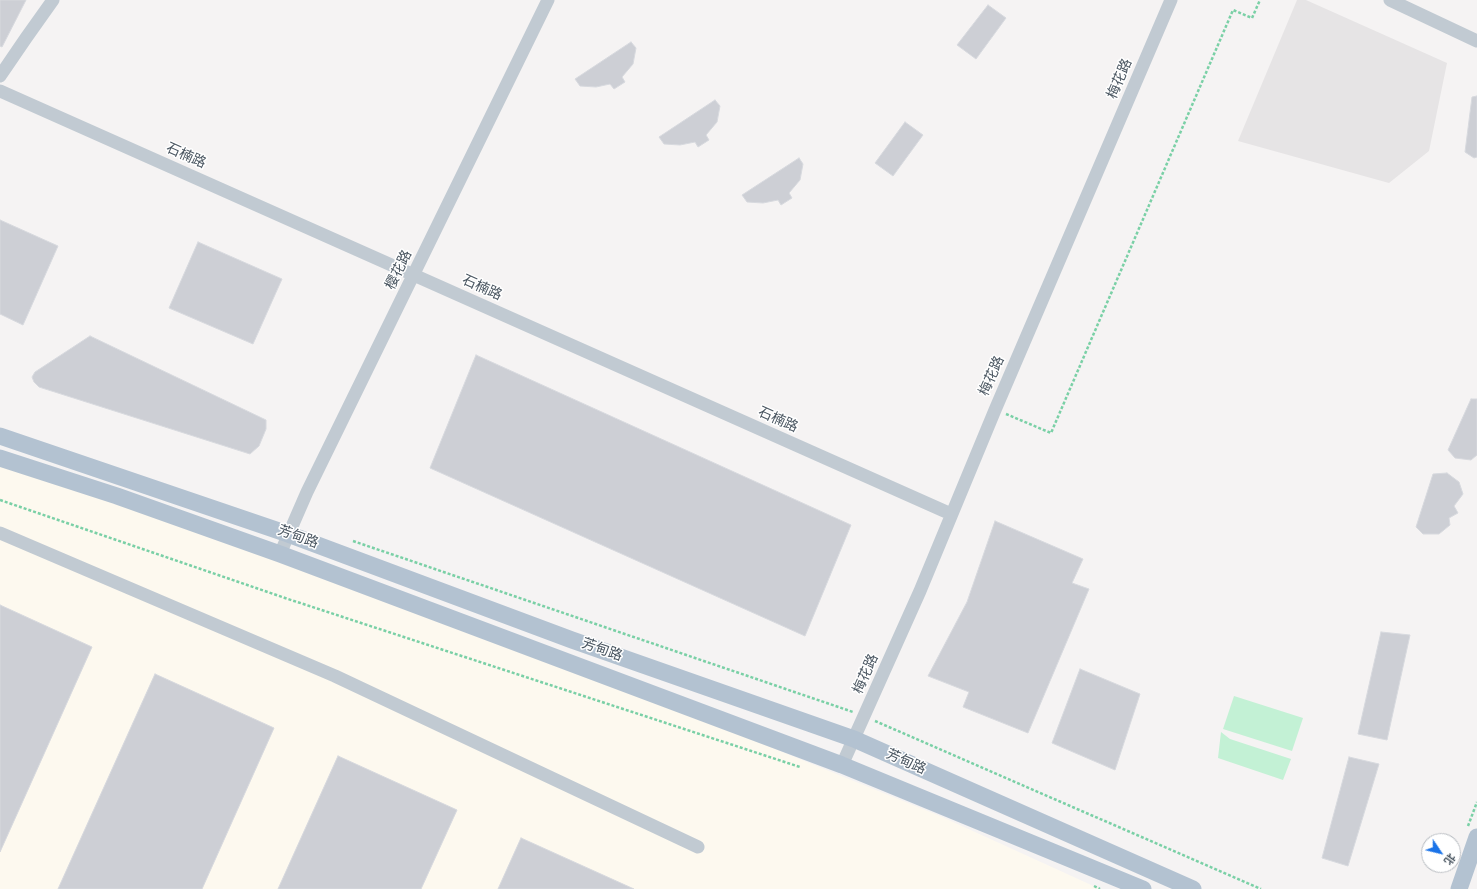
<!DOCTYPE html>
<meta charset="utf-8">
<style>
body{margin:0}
#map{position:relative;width:1477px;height:889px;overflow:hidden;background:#f5f3f3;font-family:Arial,"Noto Sans SC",sans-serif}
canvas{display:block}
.north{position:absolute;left:1421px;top:833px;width:40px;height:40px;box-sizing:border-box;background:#fff;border:1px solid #b7bbc0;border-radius:50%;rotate:125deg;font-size:11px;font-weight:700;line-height:16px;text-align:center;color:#4a5661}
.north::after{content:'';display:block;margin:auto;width:14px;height:18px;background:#1a73e8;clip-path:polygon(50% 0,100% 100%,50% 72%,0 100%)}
</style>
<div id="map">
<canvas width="1477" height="889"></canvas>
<div class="north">北</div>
</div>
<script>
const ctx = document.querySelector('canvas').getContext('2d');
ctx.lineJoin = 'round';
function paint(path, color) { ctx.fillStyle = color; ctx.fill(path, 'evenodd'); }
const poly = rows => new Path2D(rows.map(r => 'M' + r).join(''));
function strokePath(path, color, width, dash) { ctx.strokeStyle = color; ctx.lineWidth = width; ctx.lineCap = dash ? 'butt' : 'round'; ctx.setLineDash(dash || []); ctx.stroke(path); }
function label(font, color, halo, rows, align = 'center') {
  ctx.font = font + ' Arial,"Noto Sans SC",sans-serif'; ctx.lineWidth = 3; ctx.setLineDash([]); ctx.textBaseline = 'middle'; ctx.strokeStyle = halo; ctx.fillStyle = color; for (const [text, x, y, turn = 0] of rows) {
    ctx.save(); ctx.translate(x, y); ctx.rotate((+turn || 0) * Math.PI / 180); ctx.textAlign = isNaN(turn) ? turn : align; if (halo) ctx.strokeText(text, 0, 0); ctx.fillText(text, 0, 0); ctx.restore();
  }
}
const commercial = poly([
 [0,463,499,637,940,816,1100,889,0,889]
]);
const education = poly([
 [1297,0,1306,0,1447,63,1429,151,1389,183,1238,141]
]);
const green = poly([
 [1234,696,1303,718,1292,751,1223,729],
 [1221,732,1230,739,1291,759,1283,780,1218,758]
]);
const building = poly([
 [0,0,26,0,2,47,0,46,0,0],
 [988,5,1006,18,976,59,957,45,988,5],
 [631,42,636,48,633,64,622,77,625,82,614,89,610,84,596,87,580,86,575,79,631,42],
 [1477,96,1477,157,1474,158,1465,152,1472,97,1477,96],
 [715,100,720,106,717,122,706,135,709,140,698,147,695,142,680,145,664,144,659,137,715,100],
 [905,122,923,135,893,176,875,163,905,122],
 [799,158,803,164,800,180,789,193,792,198,781,205,778,200,763,203,747,202,742,195,799,158],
 [0,220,58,246,23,325,0,314,0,220],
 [198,242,282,279,253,344,169,308,198,242],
 [90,336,266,420,266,429,259,446,250,454,39,387,34,382,32,377,35,372,90,336],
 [476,355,851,525,805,636,430,468,476,355],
 [1471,399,1477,399,1477,455,1471,460,1455,458,1448,450,1471,399],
 [1447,473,1459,482,1463,494,1454,506,1458,513,1449,518,1450,525,1439,534,1423,534,1416,527,1433,474,1447,473],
 [995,521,1083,559,1072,583,1089,589,1028,733,963,707,969,692,928,676,967,602,995,521],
 [0,605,92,647,0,852,0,605],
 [1381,632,1410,635,1387,740,1358,734,1381,632],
 [1080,669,1140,694,1115,770,1052,743,1080,669],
 [155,674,274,728,202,889,58,889,155,674],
 [338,756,457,810,421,889,278,889,338,756],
 [1349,757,1379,764,1348,866,1322,858,1349,757],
 [521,838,634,889,498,889,521,838]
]);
const path = poly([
 [1006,414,1051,433,1233,10,1252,18,1260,0],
 [0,500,285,598,800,767],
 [353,541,853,712],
 [875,721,1261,889],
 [1468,826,1477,802],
 [1094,886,1100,889]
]);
const minor = poly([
 [1390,0,1477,41],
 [0,76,26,38,53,0],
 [0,91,951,514],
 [0,533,335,676,698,847],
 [280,554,307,492,548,0],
 [842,765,920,591,995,410,1171,0]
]);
const major = poly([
 [0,436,288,534,572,640,854,739,1193,889],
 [0,458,117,496,280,554,842,765,1143,889],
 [1459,889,1477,837]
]);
const streetNames = [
 ["梅花路",1120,79,-67],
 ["石楠路",186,156,24],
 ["樱花路",399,270,-64],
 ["石楠路",482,288,24],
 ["梅花路",992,376,-66],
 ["石楠路",778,420,24],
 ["芳甸路",298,537,20],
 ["芳甸路",602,650,19],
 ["梅花路",866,674,-66],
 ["芳甸路",906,762,24]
];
paint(commercial, '#fdf9ef');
paint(education, '#e6e4e5');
paint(green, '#c3f1d5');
paint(building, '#cdcfd5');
strokePath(building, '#d7d9de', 1);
strokePath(path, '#7ad0a6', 2.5, [3, 2]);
strokePath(minor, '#c1cad2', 13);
strokePath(major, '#b3c2d1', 17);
label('14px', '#4a5661', '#fff', streetNames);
</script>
